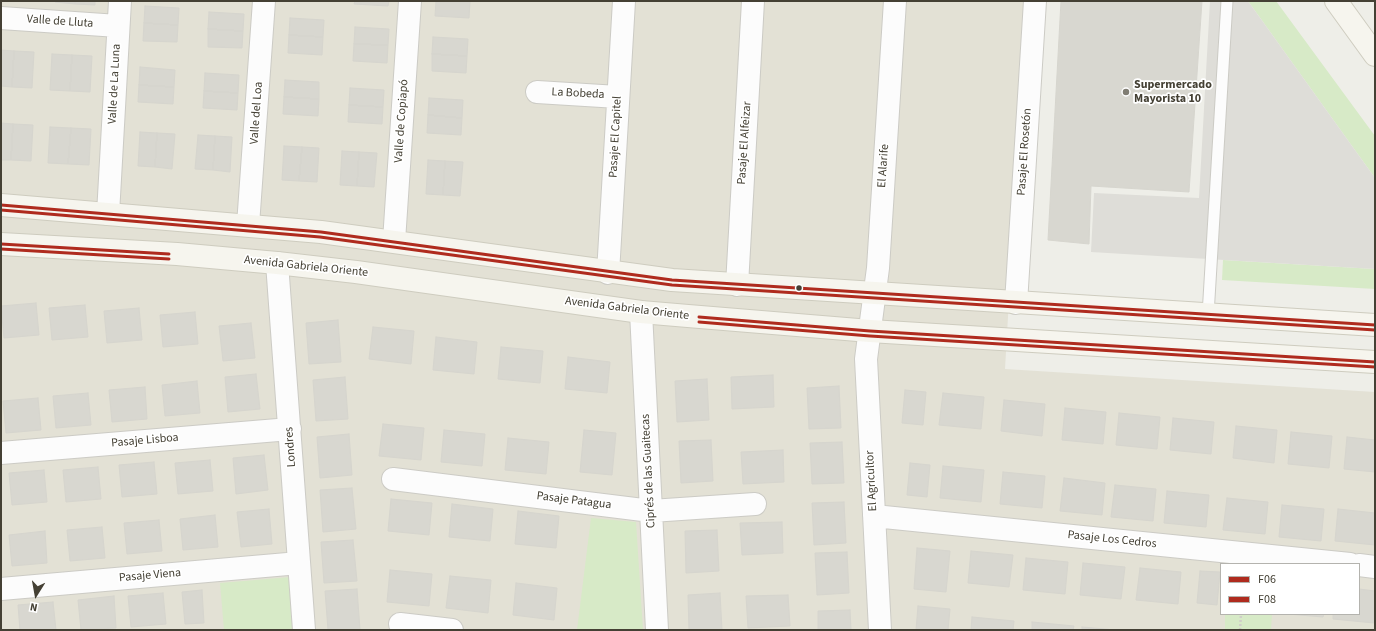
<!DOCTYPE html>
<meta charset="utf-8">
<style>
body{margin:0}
#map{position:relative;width:1376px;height:631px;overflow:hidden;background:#eeeee8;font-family:"Source Sans 3",sans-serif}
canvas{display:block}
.frame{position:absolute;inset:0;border:2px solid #444034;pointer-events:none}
.legend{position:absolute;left:1220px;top:563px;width:140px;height:52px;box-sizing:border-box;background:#fff;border:1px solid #b4b3ae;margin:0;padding:5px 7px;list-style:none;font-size:12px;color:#444034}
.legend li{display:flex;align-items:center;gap:8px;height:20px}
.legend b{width:20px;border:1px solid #b4b3ae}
.north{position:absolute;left:16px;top:575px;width:40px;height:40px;-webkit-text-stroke:3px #fff;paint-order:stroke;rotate:191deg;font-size:11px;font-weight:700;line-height:16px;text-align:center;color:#444034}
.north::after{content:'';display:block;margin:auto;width:14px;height:18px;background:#444034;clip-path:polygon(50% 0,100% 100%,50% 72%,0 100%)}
</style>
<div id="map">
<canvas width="1376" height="631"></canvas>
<div class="frame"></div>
<ul class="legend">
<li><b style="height:5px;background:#af2b1e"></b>F06</li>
<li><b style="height:5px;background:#af2b1e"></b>F08</li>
</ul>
<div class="north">N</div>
</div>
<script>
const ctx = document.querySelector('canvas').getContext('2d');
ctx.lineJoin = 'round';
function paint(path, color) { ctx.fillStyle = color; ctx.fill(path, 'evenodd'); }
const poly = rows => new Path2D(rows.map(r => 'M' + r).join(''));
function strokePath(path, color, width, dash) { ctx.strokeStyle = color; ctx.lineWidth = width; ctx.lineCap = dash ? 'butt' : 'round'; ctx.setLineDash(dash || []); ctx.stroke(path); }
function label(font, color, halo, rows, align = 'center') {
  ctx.font = font + ' "Source Sans 3",sans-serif'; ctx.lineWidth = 3.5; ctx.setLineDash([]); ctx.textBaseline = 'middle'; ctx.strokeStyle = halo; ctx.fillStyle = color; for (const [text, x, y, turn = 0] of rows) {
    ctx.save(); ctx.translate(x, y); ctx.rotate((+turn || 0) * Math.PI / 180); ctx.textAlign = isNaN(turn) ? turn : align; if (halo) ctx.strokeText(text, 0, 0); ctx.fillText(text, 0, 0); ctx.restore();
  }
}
const residential = poly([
 [1,1,1026,1,1005,369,1375,392,1375,630,1,630],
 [1221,564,1359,564,1359,614,1221,614]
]);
const green = poly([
 [1248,1,1276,1,1375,136,1375,178],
 [1223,260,1375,269,1375,289,1222,280],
 [591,518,636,522,643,630,577,630],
 [291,577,295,630,224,630,220,583],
 [1225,614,1272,614,1271,630,1225,630]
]);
const parking = poly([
 [1210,1,1248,1,1375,178,1375,269,1091,252,1094,193,1199,198]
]);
const building = poly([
 [55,1,75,1,75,4,55,2,55,1],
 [75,1,95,1,95,5,75,4,75,1],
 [355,1,389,1,388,6,354,4,355,1],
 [436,1,470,1,469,18,435,16,436,1],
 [1061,1,1202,1,1189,192,1091,186,1089,244,1048,240,1061,1],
 [145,6,179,8,178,25,144,23,145,6],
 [209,12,244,14,243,31,208,29,209,12],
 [290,18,324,20,323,37,289,35,290,18],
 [144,23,178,25,177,42,143,41,144,23],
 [355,27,389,29,388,45,354,44,355,27],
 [208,29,243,31,242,48,208,47,208,29],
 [289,35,323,37,322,55,288,53,289,35],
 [433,37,468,39,467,56,432,54,433,37],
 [354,44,388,45,387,63,353,61,354,44],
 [1,50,14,51,12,87,1,86,1,50],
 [14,51,34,52,32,88,12,87,14,51],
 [52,54,72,55,70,91,50,90,52,54],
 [432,54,467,56,466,73,432,71,432,54],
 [72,55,92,56,90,92,70,91,72,55],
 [140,67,175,70,174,87,139,85,140,67],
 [205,73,239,75,238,93,204,91,205,73],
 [285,80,319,82,319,99,284,97,285,80],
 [139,85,174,87,173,104,138,102,139,85],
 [350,88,384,90,383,107,349,105,350,88],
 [204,91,238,93,237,110,203,108,204,91],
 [284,97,319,99,318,116,283,114,284,97],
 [429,98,463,100,462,118,428,115,429,98],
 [349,105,383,107,382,124,348,122,349,105],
 [428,115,462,118,461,135,427,133,428,115],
 [1,123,13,124,11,160,1,160,1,123],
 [13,124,33,125,31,161,11,160,13,124],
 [50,127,71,128,68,164,48,163,50,127],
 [71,128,91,129,89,165,68,164,71,128],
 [140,132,157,133,155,167,138,166,140,132],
 [157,133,175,134,172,169,155,167,157,133],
 [198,135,215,136,213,170,195,169,198,135],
 [215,136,232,137,230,172,213,170,215,136],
 [284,146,302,147,299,181,282,180,284,146],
 [302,147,319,148,317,182,299,181,302,147],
 [342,151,359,152,357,186,340,185,342,151],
 [359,152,377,153,374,187,357,186,359,152],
 [428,160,445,161,443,195,426,194,428,160],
 [445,161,463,162,460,196,443,195,445,161],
 [36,303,39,335,4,338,1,306,36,303],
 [85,305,88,337,52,340,49,308,85,305],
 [139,308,142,340,107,343,104,311,139,308],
 [195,312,198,344,163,347,160,315,195,312],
 [338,320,341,362,309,364,306,323,338,320],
 [251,323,255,358,223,361,219,326,251,323],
 [373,327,414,331,411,364,369,359,373,327],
 [436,337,477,342,474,374,433,370,436,337],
 [501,347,543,351,540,383,498,379,501,347],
 [568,357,610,362,607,393,565,389,568,357],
 [256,374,260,409,228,412,225,377,256,374],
 [773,375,774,407,732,409,731,377,773,375],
 [345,377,348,419,316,421,313,380,345,377],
 [707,379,709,420,677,422,675,381,707,379],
 [197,381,200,413,165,416,162,385,197,381],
 [839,386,841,428,809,429,807,388,839,386],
 [145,387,147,419,112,422,109,390,145,387],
 [905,390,926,392,923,425,902,423,905,390],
 [88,393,91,425,56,428,53,396,88,393],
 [943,393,984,397,981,429,939,425,943,393],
 [38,398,41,430,6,433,3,401,38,398],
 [1004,400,1045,404,1042,436,1001,431,1004,400],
 [1065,408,1106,412,1103,444,1062,440,1065,408],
 [1119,413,1160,417,1157,449,1116,445,1119,413],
 [1173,418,1214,422,1211,454,1170,450,1173,418],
 [383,424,424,428,421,460,379,456,383,424],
 [1236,426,1277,430,1274,463,1233,458,1236,426],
 [444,430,485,434,482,466,441,462,444,430],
 [584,430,616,433,612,475,580,472,584,430],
 [1291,432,1332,436,1329,468,1288,464,1291,432],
 [349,434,352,475,320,478,317,437,349,434],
 [1347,437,1375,440,1375,472,1344,469,1347,437],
 [508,438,549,442,546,474,505,470,508,438],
 [711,440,713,481,681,483,679,441,711,440],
 [842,442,844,483,812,484,810,443,842,442],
 [783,450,784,482,743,484,741,452,783,450],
 [264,455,268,490,236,494,233,458,264,455],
 [210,460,213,491,178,494,175,463,210,460],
 [154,462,157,494,122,497,119,465,154,462],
 [910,463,930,465,927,497,907,495,910,463],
 [943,466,984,470,981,502,940,498,943,466],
 [98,467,101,499,66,502,63,470,98,467],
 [44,470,47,502,12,505,9,473,44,470],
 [1003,472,1045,476,1042,508,1000,504,1003,472],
 [1064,478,1105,483,1102,515,1060,511,1064,478],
 [1115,485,1156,489,1153,521,1111,517,1115,485],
 [352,488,356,529,323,532,320,490,352,488],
 [1167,491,1209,495,1206,527,1164,523,1167,491],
 [1227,498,1268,502,1265,534,1223,530,1227,498],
 [391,499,432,503,429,535,388,531,391,499],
 [844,502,846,543,814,545,812,503,844,502],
 [452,504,493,509,490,541,449,537,452,504],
 [1282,505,1324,509,1321,541,1279,537,1282,505],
 [269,509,272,544,241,547,237,512,269,509],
 [1338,509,1375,513,1375,545,1335,541,1338,509],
 [518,511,559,516,556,548,515,544,518,511],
 [215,515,218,547,183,550,180,519,215,515],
 [159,520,162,551,127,554,124,523,159,520],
 [782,522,783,553,742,555,740,523,782,522],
 [102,527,105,558,70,561,67,530,102,527],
 [717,530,719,571,686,573,685,531,717,530],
 [45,531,47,563,12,566,9,535,45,531],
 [353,540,357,581,324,583,321,542,353,540],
 [917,548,950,551,946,592,914,589,917,548],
 [971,551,1013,555,1009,587,968,583,971,551],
 [847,552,849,593,817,595,815,553,847,552],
 [1026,558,1068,562,1065,594,1023,590,1026,558],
 [1083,563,1125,567,1121,599,1080,595,1083,563],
 [1140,568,1181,572,1178,604,1136,600,1140,568],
 [390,570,432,574,429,606,387,602,390,570],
 [1200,571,1220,572,1217,605,1197,603,1200,571],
 [450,576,491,580,488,613,446,608,450,576],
 [516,583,557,588,554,620,513,615,516,583],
 [357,589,360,630,328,630,325,591,357,589],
 [1359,589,1375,591,1374,623,1333,619,1333,614,1359,614,1359,589],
 [202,590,204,623,185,624,182,592,202,590],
 [163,593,166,624,131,627,128,596,163,593],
 [720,593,722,630,689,630,688,595,720,593],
 [788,595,790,626,748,628,746,596,788,595],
 [114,596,116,628,81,630,78,600,114,596],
 [53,602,56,630,20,630,18,605,53,602],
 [918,606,950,609,948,630,916,630,918,606],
 [850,610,851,630,818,630,818,611,850,610],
 [1288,614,1324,614,1323,617,1288,614],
 [972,617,1014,621,1013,630,971,630,972,617],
 [1032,622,1074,626,1073,630,1032,630,1032,622],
 [1082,627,1115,630,1082,630,1082,627]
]);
const path = poly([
 [1240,630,1241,614]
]);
const lane = poly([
 [1208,315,1227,1]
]);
const street = poly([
 [1,18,118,26],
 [537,92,618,97],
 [108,214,120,1],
 [248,225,264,1],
 [394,241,410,1],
 [277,263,304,630],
 [608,273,624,1],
 [737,285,753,1],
 [1016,303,1035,1],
 [641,312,657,630],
 [1,453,290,429],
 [393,479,651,511,755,504],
 [874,516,1350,564],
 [1359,565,1375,567],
 [1,589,299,563],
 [400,624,452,630],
 [880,630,866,359,878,268,895,1]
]);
const secondary = poly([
 [1336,1,1375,55],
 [1,205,321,232,672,280,1375,325],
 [1,244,177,254,277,263,356,272,641,312,688,316,870,331,1375,362]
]);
const bus1 = poly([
 [1,205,321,232,672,280,1375,325],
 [1,244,169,254],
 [699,317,870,331,1375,362]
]);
const bus2 = poly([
 [1,210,320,237,672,285,1375,330],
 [1,249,169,259],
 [699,322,870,336,1375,367]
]);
const markers = [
 [1126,92,4,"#807d73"],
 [799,288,3.5,"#444034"]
];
const streetNames = [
 ["Valle de Lluta",60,22,4],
 ["Valle de La Luna",115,84,-87],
 ["La Bobeda",578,94,3],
 ["Valle del Loa",257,113,-86],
 ["Valle de Copiapó",402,121,-86],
 ["Pasaje El Capitel",616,137,-87],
 ["Pasaje El Alfeizar",745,143,-86],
 ["Pasaje El Rosetón",1025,152,-86],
 ["El Alarife",884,166,-86],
 ["Avenida Gabriela Oriente",306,267,6],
 ["Avenida Gabriela Oriente",627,309,7],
 ["Pasaje Lisboa",145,441,-5],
 ["Londres",291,447,-94],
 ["Ciprés de las Guaitecas",649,471,-93],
 ["El Agricultor",872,481,-93],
 ["Pasaje Patagua",574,501,7],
 ["Pasaje Los Cedros",1112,540,6],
 ["Pasaje Viena",150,576,-5]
];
const poiNames = [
 ["Supermercado",1134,85],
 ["Mayorista 10",1134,99]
];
paint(residential, '#e3e1d5');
paint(green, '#d7eac7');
paint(parking, '#deddd8');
paint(building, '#d8d7d0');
strokePath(building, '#d6d5ce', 1);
strokePath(lane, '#cccbc5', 13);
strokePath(street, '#cccbc5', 24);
strokePath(secondary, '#ceccbf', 24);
strokePath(path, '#d0cec9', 2.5, [2, 2]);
strokePath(lane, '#fcfcfc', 11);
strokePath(street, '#fcfcfc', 22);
strokePath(secondary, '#f6f5ee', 22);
strokePath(bus1, '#af2b1e', 3);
strokePath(bus2, '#af2b1e', 3);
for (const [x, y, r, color] of markers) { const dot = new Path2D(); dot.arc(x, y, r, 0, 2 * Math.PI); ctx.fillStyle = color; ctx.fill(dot); strokePath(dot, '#fff', 1.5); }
label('12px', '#444034', '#fff', streetNames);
label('bold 12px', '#444034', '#fff', poiNames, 'left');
</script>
